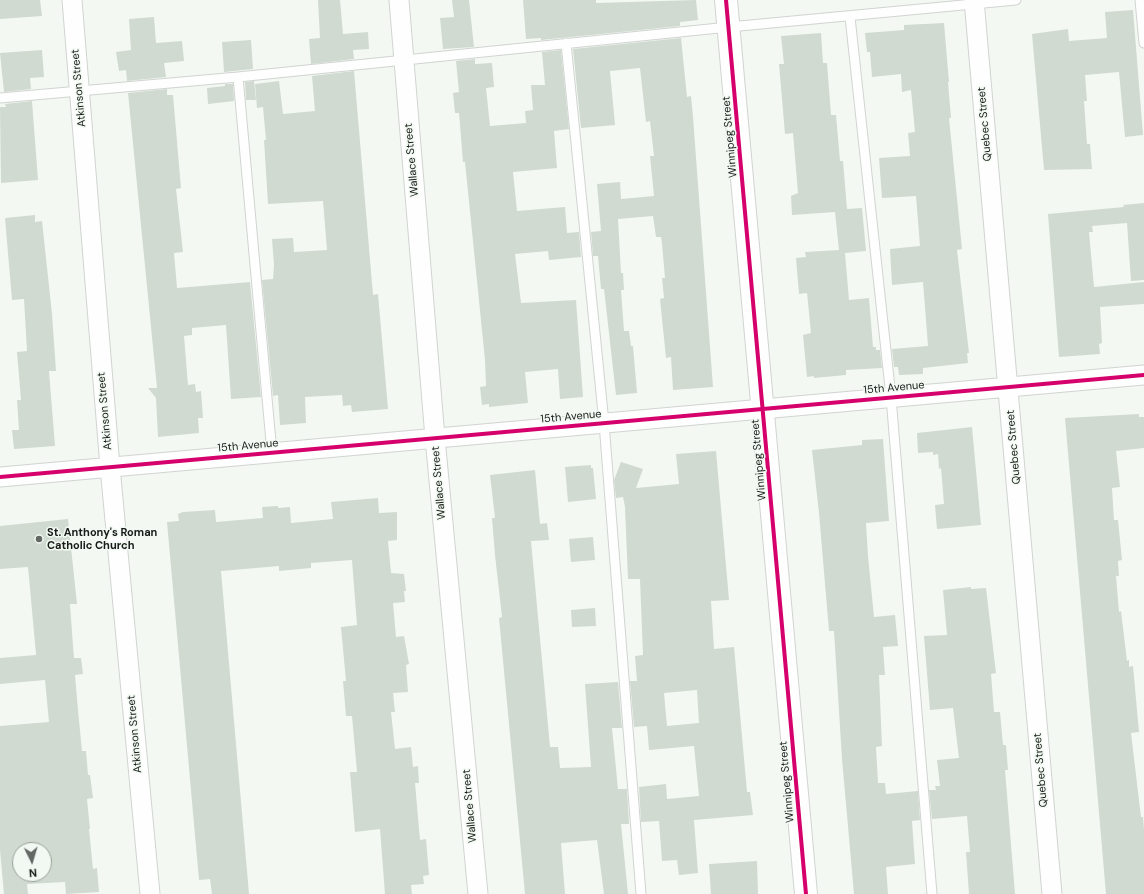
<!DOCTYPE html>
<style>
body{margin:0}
#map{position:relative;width:1144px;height:894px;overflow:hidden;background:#f3f8f3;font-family:"DM Sans",sans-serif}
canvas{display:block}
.north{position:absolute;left:12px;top:842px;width:40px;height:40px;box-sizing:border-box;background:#f2f9f2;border:1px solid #9aa09a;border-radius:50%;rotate:175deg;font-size:11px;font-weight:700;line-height:16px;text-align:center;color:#171a17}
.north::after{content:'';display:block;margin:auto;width:14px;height:18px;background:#646864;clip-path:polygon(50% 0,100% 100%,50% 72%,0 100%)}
</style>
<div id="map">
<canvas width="1144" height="894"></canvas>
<div class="north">N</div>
</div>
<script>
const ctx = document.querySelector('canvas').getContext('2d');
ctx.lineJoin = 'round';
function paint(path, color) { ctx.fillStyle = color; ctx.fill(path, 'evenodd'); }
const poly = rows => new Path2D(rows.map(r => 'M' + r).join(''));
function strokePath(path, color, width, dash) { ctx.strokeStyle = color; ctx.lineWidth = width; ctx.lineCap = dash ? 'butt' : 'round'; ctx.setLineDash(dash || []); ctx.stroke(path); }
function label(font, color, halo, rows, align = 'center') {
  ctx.font = font + ' "DM Sans",sans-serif'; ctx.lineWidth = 3; ctx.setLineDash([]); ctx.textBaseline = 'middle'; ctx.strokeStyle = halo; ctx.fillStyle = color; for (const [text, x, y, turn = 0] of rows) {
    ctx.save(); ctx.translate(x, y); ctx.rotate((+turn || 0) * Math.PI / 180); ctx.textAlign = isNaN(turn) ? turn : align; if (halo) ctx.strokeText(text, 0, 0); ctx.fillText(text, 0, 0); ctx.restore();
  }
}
const building = poly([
 [0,0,40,0,42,16,0,19],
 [318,0,340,0,343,34,368,32,369,49,353,50,354,59,311,64,309,39,320,38],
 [452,0,469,0,474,47,443,49,440,18,454,17],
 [523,0,596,0,596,3,696,0,698,20,680,22,680,26,541,40,541,38,526,39],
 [1133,10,1143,135,1125,137,1119,72,1085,75,1087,101,1084,101,1087,144,1090,144,1092,169,1044,170,1032,34,1068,29,1069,41,1107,38,1105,12],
 [154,17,156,43,182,41,184,61,164,63,166,77,127,81,126,70,119,71,116,52,131,50,129,19],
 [944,23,949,82,948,82,951,118,949,118,962,249,957,250,969,353,967,353,968,363,923,368,923,374,899,375,898,367,894,367,892,349,928,346,923,282,892,285,890,249,920,246,916,196,882,198,879,158,910,156,908,133,915,132,911,90,902,92,901,74,872,77,870,52,867,52,865,33,904,30,904,25],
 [821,33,823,63,827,63,831,115,836,115,840,161,843,161,847,209,862,208,866,251,845,253,849,300,869,298,873,347,876,347,876,350,880,350,882,368,846,370,846,375,814,378,814,376,807,377,803,335,811,333,807,293,799,294,796,258,806,257,805,252,839,250,835,212,792,215,791,196,798,193,793,133,785,134,779,64,784,64,781,36],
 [681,38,687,97,691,96,693,117,713,387,673,390,671,357,666,358,660,299,664,298,662,278,665,278,662,244,661,237,656,237,653,216,618,219,621,273,623,273,624,290,621,290,624,331,629,331,631,346,633,346,637,393,616,395,604,289,601,289,598,256,593,256,591,232,601,231,597,184,620,182,621,199,654,196,650,156,654,156,650,121,646,122,640,68,610,71,615,125,581,128,573,49],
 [251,40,253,69,224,72,222,42],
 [42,50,44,77,30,78,31,89,4,92,0,53],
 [561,50,569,129,554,131,557,168,513,172,517,211,565,207,567,233,579,232,581,257,549,260,548,251,515,254,521,303,576,300,583,397,560,399,558,369,525,372,528,403,489,407,489,404,482,405,480,387,486,386,485,360,465,162,463,162,459,113,455,113,453,93,459,92,456,61,475,59,475,64,492,63,494,87,486,88,490,126,526,123,525,111,533,110,531,85,545,85,542,52],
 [354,71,373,295,378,294,388,409,352,412,351,405,343,406,342,395,305,397,306,423,280,425,278,395,273,396,262,280,273,279,274,265,272,239,293,238,294,252,327,250,323,201,268,204,264,140,266,140,263,107,257,108,255,84,279,81,283,114,315,111,312,76],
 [254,81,256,100,246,100,245,82],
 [225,84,233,84,234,101,208,104,207,88,225,86],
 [167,89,167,95,173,95,181,188,176,189,183,252,174,253,177,288,250,282,261,397,231,399,226,325,192,328,192,335,184,336,188,385,195,384,196,392,201,391,203,418,198,418,199,433,158,437,156,398,148,388,157,388,128,93],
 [32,101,38,180,1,183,0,107,6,107,5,104],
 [1144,203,1144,280,1131,281,1127,223,1092,226,1093,232,1089,232,1094,287,1144,282,1144,304,1100,307,1102,343,1099,344,1100,354,1059,357,1048,214,1124,207,1123,205],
 [35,215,35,222,42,221,52,314,56,371,49,371,55,446,14,449,12,430,19,430,17,400,21,400,17,352,27,351,24,299,12,300,5,218],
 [1139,414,1139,417,1144,417,1144,448,1116,451,1120,487,1112,488,1114,520,1118,520,1122,560,1118,561,1119,576,1116,576,1119,612,1121,611,1127,661,1129,660,1129,667,1133,666,1139,732,1131,733,1141,817,1143,817,1144,830,1144,894,1106,894,1065,418],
 [972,427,981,525,937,529,935,505,944,504,941,468,939,469,938,454,933,455,933,452,918,453,917,433],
 [883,439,889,521,866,523,868,556,874,617,895,615,898,646,883,647,885,675,879,675,882,746,876,747,878,783,885,783,886,794,918,791,920,820,912,821,915,864,886,867,888,894,854,894,842,759,834,631,829,631,819,513,812,450,862,445,862,440],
 [716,451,729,600,711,601,714,649,734,647,747,792,750,792,753,815,694,820,698,873,679,875,677,860,662,861,659,821,641,822,639,787,666,784,667,799,699,796,694,746,649,750,647,726,634,727,630,681,637,681,635,656,643,655,640,579,628,579,625,507,623,497,616,498,614,480,621,462,643,469,636,488,679,484,676,454],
 [697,690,699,723,667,726,664,693],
 [591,465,591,468,593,468,596,499,568,502,565,467],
 [535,470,540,524,547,523,549,540,531,541,550,747,558,747,560,768,591,767,585,684,618,682,622,728,612,728,618,789,627,789,629,824,621,824,628,894,604,894,597,840,561,843,565,894,525,894,499,618,502,617,495,555,492,518,495,518,490,475],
 [378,498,379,513,397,512,397,540,388,541,391,573,404,574,406,591,404,591,405,602,393,603,396,637,404,636,409,664,406,665,408,692,393,693,395,712,391,712,395,749,411,747,413,767,418,766,419,783,415,783,420,840,426,839,429,875,423,876,424,884,411,885,412,894,385,894,380,829,355,832,350,772,357,772,352,716,346,716,343,681,346,681,341,627,357,625,352,560,311,563,311,568,279,571,279,566,221,571,249,894,212,894,210,879,199,880,167,522,179,521,178,514,183,512,215,510,216,522,263,518,262,507,278,506,278,508,290,507,291,523,333,519,331,502],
 [68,519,77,604,70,604,73,646,74,658,81,658,83,674,75,675,78,710,82,751,86,751,88,775,90,775,93,798,87,799,90,829,89,829,93,869,97,868,99,892,66,894,65,882,27,884,28,894,4,894,0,850,0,726,49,722,45,680,0,684,0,658,36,655,36,654,28,567,0,569,0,526],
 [20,850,44,850,44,874,20,874],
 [593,537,595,560,571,562,569,539],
 [971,587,971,589,986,588,996,673,991,674,994,712,1000,712,1003,745,1006,745,1008,770,1005,770,1015,894,969,894,966,852,970,852,967,816,932,819,929,790,936,790,935,786,940,786,937,760,959,758,953,708,930,710,924,636,947,635,943,590],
 [595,608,596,626,572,627,571,610],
 [757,861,758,894,711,894,709,864]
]);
const lane = poly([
 [1140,0,1144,43],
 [850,17,891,397,932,894],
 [566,43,604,423,641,894],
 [238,77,272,453],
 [0,98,238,77,729,27,1016,0]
]);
const street = poly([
 [72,0,110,467,150,894],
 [399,0,435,438,478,894],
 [974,0,1052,894],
 [0,477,1144,375]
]);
const secondary = poly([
 [726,0,806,894]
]);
const cycleway = poly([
 [726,0,806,894],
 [0,477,1144,375]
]);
const markers = [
 [39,539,4,"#646864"]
];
const streetNames = [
 ["Atkinson Street",79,88,-95],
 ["Quebec Street",985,124,-95],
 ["Winnipeg Street",730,137,-95],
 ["Wallace Street",412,160,-95],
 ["15th Avenue",894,388,-5],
 ["Atkinson Street",105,411,-95],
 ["15th Avenue",571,417,-5],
 ["15th Avenue",248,446,-5],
 ["Quebec Street",1014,447,-95],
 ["Winnipeg Street",759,460,-95],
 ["Wallace Street",439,483,-95],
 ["Atkinson Street",135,734,-95],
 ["Quebec Street",1041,770,-95],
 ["Winnipeg Street",787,782,-95],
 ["Wallace Street",470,806,-95]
];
const poiNames = [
 ["St. Anthony's Roman",47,533],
 ["Catholic Church",47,546]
];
paint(building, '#d0dad0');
strokePath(lane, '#d1d4d1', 11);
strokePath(street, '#d1d4d1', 21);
strokePath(secondary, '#d1d4d1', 24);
strokePath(lane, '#fdfefd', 9);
strokePath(street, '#fdfefd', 19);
strokePath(secondary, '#fdfefd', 22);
strokePath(cycleway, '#d6006c', 4);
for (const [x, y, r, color] of markers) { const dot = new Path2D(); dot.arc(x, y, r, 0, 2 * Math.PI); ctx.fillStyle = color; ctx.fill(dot); strokePath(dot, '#f2f9f2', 1.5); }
label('11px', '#171a17', '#f2f9f2', streetNames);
label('bold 11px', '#171a17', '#f2f9f2', poiNames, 'left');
</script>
